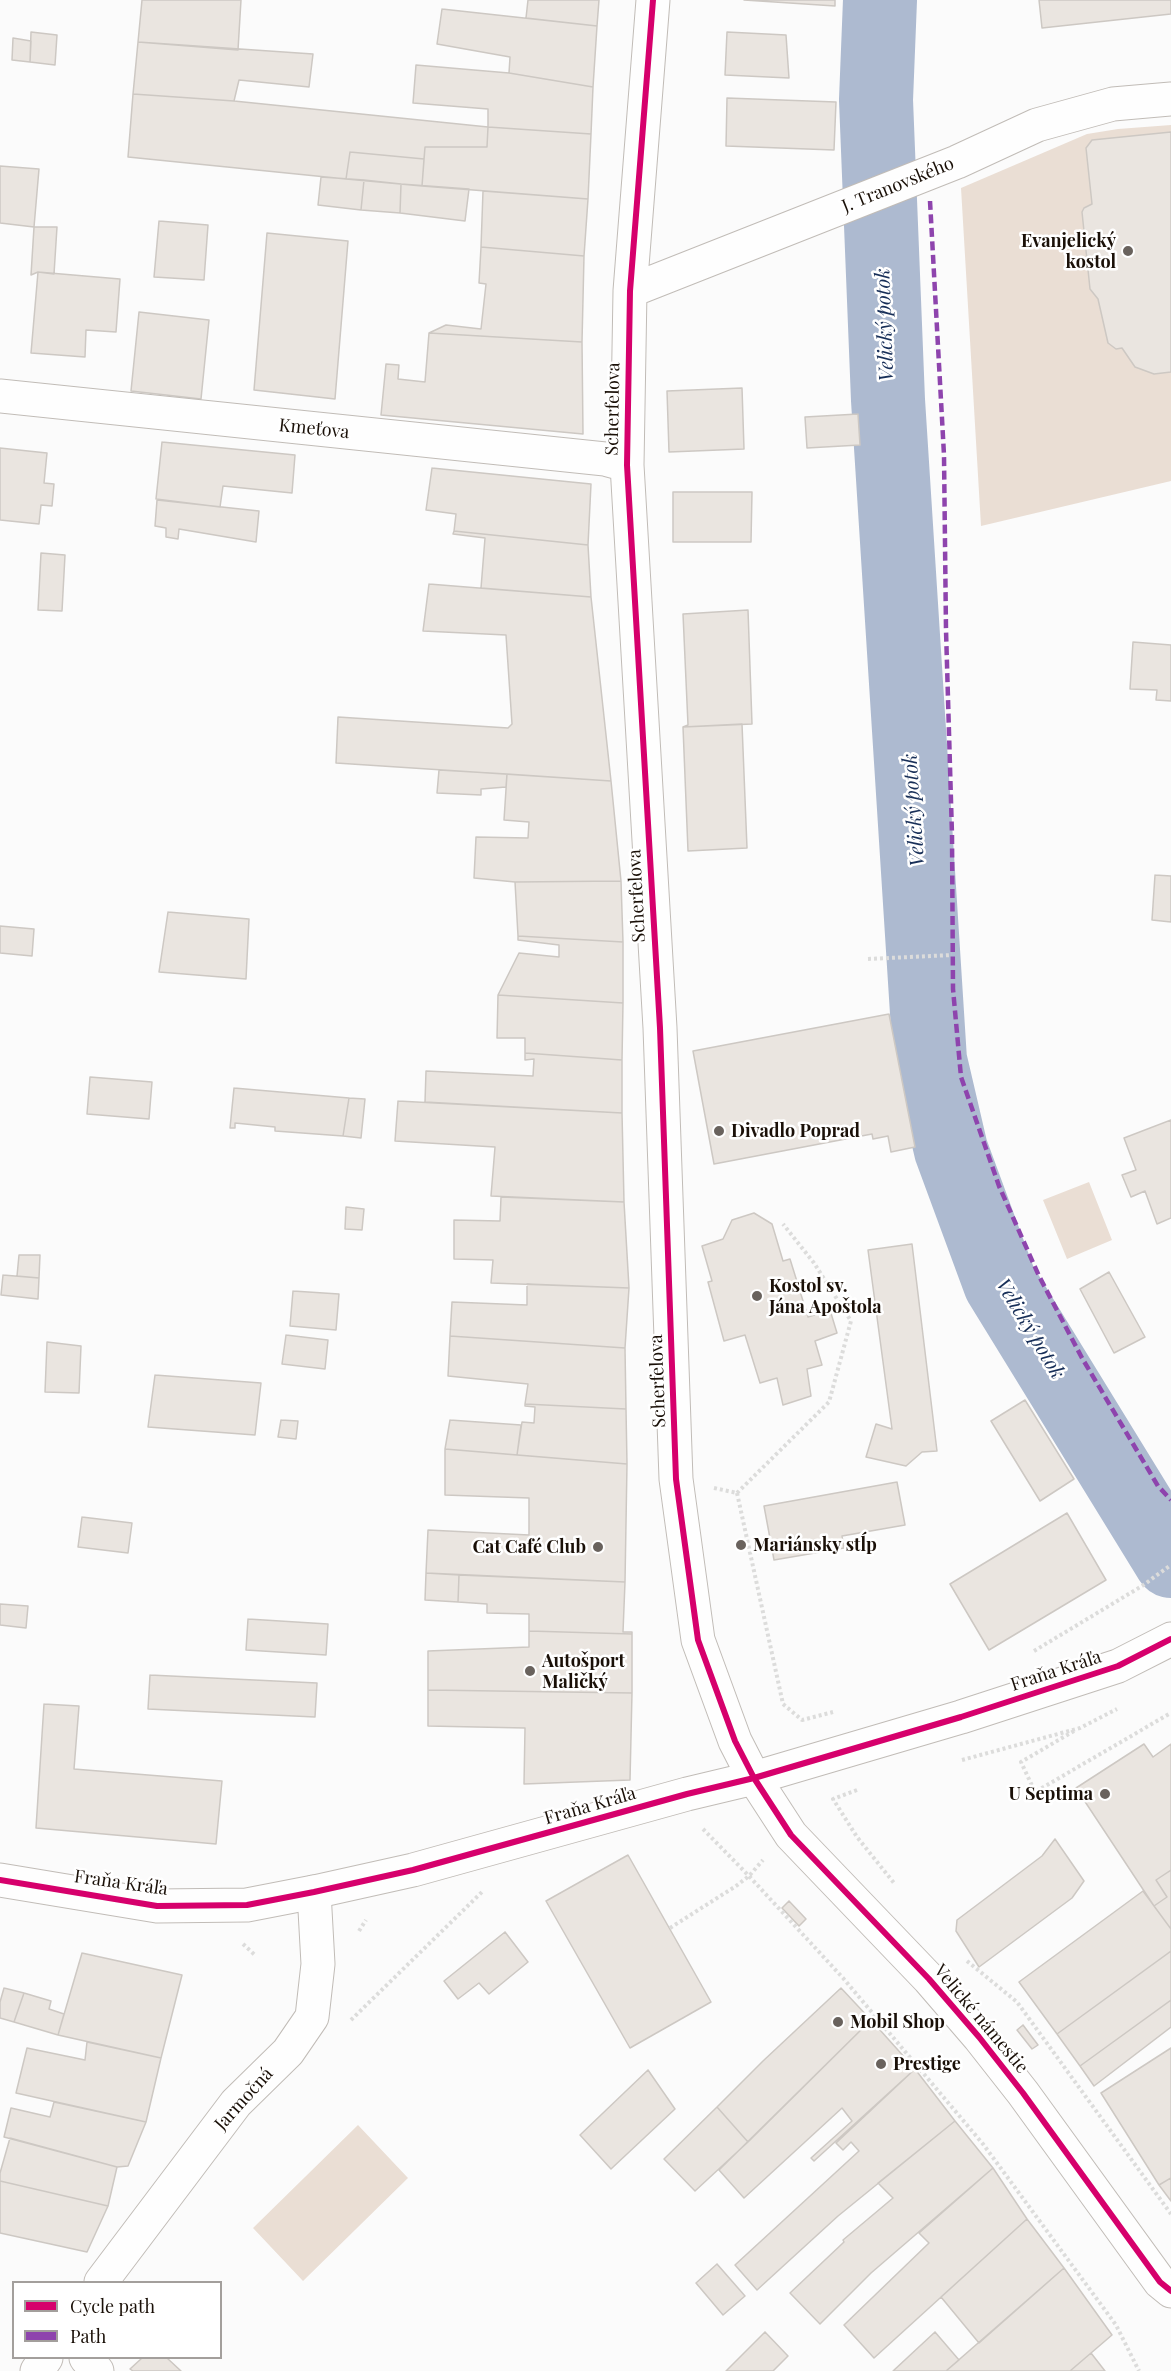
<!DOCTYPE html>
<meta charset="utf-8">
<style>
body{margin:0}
#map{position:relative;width:1171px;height:2371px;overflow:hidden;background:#fbfbfb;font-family:"Playfair Display",serif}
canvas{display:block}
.legend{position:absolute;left:12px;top:2281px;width:210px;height:78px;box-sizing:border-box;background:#fff;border:2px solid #a39f9c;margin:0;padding:8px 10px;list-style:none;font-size:18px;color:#1a1008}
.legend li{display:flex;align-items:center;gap:12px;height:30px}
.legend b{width:30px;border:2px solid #a39f9c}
</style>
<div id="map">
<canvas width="1171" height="2371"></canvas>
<ul class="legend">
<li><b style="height:8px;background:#d6006c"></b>Cycle path</li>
<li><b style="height:8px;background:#8e44ad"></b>Path</li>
</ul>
</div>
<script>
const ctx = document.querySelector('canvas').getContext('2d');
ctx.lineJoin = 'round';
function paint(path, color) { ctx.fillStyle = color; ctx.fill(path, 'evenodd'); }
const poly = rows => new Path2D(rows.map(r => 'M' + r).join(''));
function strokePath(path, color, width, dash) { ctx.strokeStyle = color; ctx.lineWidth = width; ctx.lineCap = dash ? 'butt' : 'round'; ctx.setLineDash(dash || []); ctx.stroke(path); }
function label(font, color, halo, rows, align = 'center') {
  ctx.font = font + ' "Playfair Display",serif'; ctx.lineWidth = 5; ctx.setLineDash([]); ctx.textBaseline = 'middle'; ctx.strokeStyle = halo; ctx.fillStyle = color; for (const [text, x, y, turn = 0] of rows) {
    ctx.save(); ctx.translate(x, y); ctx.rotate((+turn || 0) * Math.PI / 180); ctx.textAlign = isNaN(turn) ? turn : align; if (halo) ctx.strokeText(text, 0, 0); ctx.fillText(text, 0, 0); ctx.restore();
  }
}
const green = poly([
 [1171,125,1171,481,981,526,961,188,1087,134,1118,129],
 [1089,1182,1112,1240,1067,1259,1043,1200],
 [358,2125,408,2178,303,2281,253,2228]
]);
const river = poly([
 [880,0,876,100,888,400,930,1060,951,1150,1000,1283,1171,1561]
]);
const building = poly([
 [142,0,241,0,238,50,138,42,142,0],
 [528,0,599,0,597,26,526,18,528,0],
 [744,0,835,0,835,6,744,0],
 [1039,0,1171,0,1171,14,1042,28,1039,0],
 [442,9,597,26,593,87,509,73,510,57,437,44,442,9],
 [31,32,57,35,55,65,30,62,31,32],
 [727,32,786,35,789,78,725,75,727,32],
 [13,38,31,41,30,62,12,60,13,38],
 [138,42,313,54,309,87,239,80,234,101,133,94,138,42],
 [416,65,509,73,593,87,591,134,488,127,488,109,413,103,416,65],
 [133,94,234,101,488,127,487,147,425,147,424,159,350,152,346,179,128,157,133,94],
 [727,98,836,102,834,150,726,146,727,98],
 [488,127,591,134,588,199,422,186,425,147,487,147,488,127],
 [1171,132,1171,372,1154,374,1135,367,1122,348,1116,349,1108,343,1098,299,1090,289,1082,212,1084,208,1092,204,1086,148,1092,140,1171,132],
 [350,152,424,159,422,186,346,179,350,152],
 [0,166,39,169,34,227,0,223,0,166],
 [321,177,364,180,361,210,318,205,321,177],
 [364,180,401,184,400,213,361,210,364,180],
 [401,184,469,189,465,221,400,213,401,184],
 [483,191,588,199,584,256,481,247,483,191],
 [159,221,208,225,204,280,154,277,159,221],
 [34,227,57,227,54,274,38,272,31,275,34,227],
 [267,233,348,241,335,399,254,390,267,233],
 [481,247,584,256,582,342,429,333,446,325,481,329,486,284,479,283,481,247],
 [38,272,120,279,116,332,86,330,85,357,31,353,38,272],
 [139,312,209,320,201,399,131,391,139,312],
 [429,333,582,342,583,434,381,415,386,364,399,365,398,379,425,382,429,333],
 [742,388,744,449,669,452,667,391,742,388],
 [858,414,860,445,807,448,805,417,858,414],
 [162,442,295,455,292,493,223,486,220,507,156,499,162,442],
 [0,448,47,453,44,483,54,484,52,506,41,505,39,524,0,520,0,448],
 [432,468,591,484,588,545,454,531,456,514,426,510,432,468],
 [673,492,752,492,751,542,673,542,673,492],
 [157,500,259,511,256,542,179,529,178,539,166,537,166,528,155,526,157,500],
 [454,531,588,545,591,597,481,588,485,538,453,534,454,531],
 [41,553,65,555,62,611,38,610,41,553],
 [429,584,591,597,611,781,336,763,338,717,508,728,512,724,506,635,423,631,429,584],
 [748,610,752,724,683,727,688,725,683,614,748,610],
 [1133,642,1171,645,1171,701,1156,700,1157,690,1130,689,1133,642],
 [742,724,747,848,688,851,683,727,742,724],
 [439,770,507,774,506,787,481,789,481,795,437,793,439,770],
 [507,774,611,781,621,881,515,882,474,878,476,837,528,838,529,822,504,820,507,774],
 [1155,875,1171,876,1171,922,1152,920,1155,875],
 [621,881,623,942,518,936,515,882,621,881],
 [168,912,249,919,246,979,159,972,168,912],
 [0,926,34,929,32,956,0,953,0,926],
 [518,936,623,942,623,1003,498,995,519,953,559,957,559,945,518,940,518,936],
 [498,995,623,1003,622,1060,525,1053,525,1038,497,1038,498,995],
 [889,1014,915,1147,891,1152,888,1136,873,1139,872,1134,714,1164,693,1051,889,1014],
 [525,1053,622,1060,622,1113,425,1102,426,1071,533,1076,534,1059,525,1060,525,1053],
 [90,1077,152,1082,149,1119,87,1114,90,1077],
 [234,1088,349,1098,343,1136,275,1131,275,1127,235,1123,235,1128,230,1128,234,1088],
 [349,1098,365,1099,361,1138,343,1136,349,1098],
 [398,1101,622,1113,624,1202,491,1196,495,1147,395,1141,398,1101],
 [1171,1120,1171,1218,1157,1224,1145,1191,1131,1197,1122,1175,1136,1170,1124,1138,1171,1120],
 [501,1197,624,1202,629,1288,491,1283,493,1260,454,1259,454,1220,500,1221,501,1197],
 [346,1207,364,1209,362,1230,345,1229,346,1207],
 [754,1213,772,1224,783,1261,790,1259,808,1317,830,1310,837,1333,815,1341,822,1365,807,1369,811,1396,783,1405,777,1378,760,1383,745,1335,724,1341,708,1282,712,1281,702,1246,723,1239,732,1220,754,1213],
 [912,1244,937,1451,922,1452,906,1466,866,1457,876,1424,892,1429,868,1250,912,1244],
 [19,1255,40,1255,39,1278,17,1276,19,1255],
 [1109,1272,1145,1337,1114,1353,1080,1289,1109,1272],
 [3,1275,39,1278,38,1299,1,1295,3,1275],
 [527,1284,629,1288,625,1348,450,1336,452,1302,527,1305,527,1284],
 [293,1291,339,1294,336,1330,290,1326,293,1291],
 [286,1335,328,1340,325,1369,282,1364,286,1335],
 [450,1336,625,1348,626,1409,525,1404,528,1384,448,1376,450,1336],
 [47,1342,81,1346,79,1393,45,1392,47,1342],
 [155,1375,261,1383,255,1435,148,1427,155,1375],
 [1025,1400,1074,1479,1040,1501,991,1421,1025,1400],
 [525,1404,626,1409,627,1464,517,1455,522,1422,534,1423,535,1407,525,1406,525,1404],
 [281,1420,298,1421,296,1439,278,1437,281,1420],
 [450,1420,521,1425,517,1455,445,1449,450,1420],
 [445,1449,627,1464,625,1582,426,1573,428,1530,529,1535,529,1498,445,1495,445,1449],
 [897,1482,905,1525,842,1536,844,1548,774,1560,764,1506,897,1482],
 [1067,1513,1106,1580,989,1650,950,1584,1067,1513],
 [82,1517,132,1523,128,1553,78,1547,82,1517],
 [426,1573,459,1575,458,1602,425,1600,426,1573],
 [459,1575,625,1582,623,1632,632,1632,632,1634,529,1631,529,1614,487,1613,487,1604,458,1602,459,1575],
 [0,1604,28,1606,26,1628,0,1625,0,1604],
 [248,1619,328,1624,326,1655,246,1650,248,1619],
 [529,1631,632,1634,632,1693,428,1690,428,1651,529,1647,529,1631],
 [150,1675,317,1683,315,1717,148,1709,150,1675],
 [428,1690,632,1693,630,1780,524,1784,525,1728,428,1726,428,1690],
 [44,1704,79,1706,74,1769,222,1781,216,1844,36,1828,44,1704],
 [1144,1744,1153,1757,1171,1744,1171,1870,1156,1880,1167,1897,1154,1906,1076,1788,1144,1744],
 [1055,1839,1084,1881,1072,1898,979,1967,956,1931,957,1920,1042,1856,1055,1839],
 [628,1855,711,2002,630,2048,546,1901,628,1855],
 [1171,1870,1171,1929,1154,1906,1167,1897,1156,1880,1171,1870],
 [1143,1891,1171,1929,1171,1951,1057,2034,1019,1982,1143,1891],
 [789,1901,806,1919,799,1926,782,1908,789,1901],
 [505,1932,528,1962,489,1994,479,1983,458,1999,444,1981,505,1932],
 [1171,1951,1171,2000,1080,2066,1057,2034,1171,1951],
 [82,1953,182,1975,161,2058,58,2035,82,1953],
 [4,1988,24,1993,14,2022,0,2018,0,2002,4,1988],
 [841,1988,871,2020,748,2142,717,2107,763,2061,841,1988],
 [24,1993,51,2001,49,2009,64,2014,58,2035,14,2022,24,1993],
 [1171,2000,1171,2027,1094,2086,1080,2066,1171,2000],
 [871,2020,915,2069,814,2161,811,2158,852,2121,842,2108,744,2198,719,2170,871,2020],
 [1023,2025,1038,2045,1032,2049,1017,2030,1023,2025],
 [87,2042,161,2058,146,2122,16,2093,27,2048,85,2060,87,2042],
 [1171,2048,1171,2178,1159,2185,1101,2093,1171,2048],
 [915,2069,955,2121,838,2216,757,2290,735,2265,859,2151,851,2142,843,2150,836,2143,915,2069],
 [648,2070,675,2109,611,2169,580,2135,648,2070],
 [54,2102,146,2122,128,2166,117,2167,4,2137,11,2108,50,2117,54,2102],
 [717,2107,748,2142,695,2191,664,2159,717,2107],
 [955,2121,993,2168,871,2273,820,2324,790,2293,844,2242,843,2240,893,2198,878,2183,955,2121],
 [10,2138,117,2167,108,2206,0,2181,0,2173,10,2138],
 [993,2168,1027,2219,874,2358,844,2325,929,2243,919,2233,993,2168],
 [1171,2178,1171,2201,1159,2185,1171,2178],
 [0,2181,108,2206,87,2252,0,2233,0,2181],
 [1027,2219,1064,2268,979,2343,941,2297,1027,2219],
 [717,2264,745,2296,723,2315,696,2283,717,2264],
 [1064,2268,1112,2335,1070,2371,946,2371,1064,2268],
 [765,2332,788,2356,773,2371,726,2371,765,2332],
 [935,2332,959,2360,946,2371,893,2371,935,2332],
 [1091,2353,1105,2371,1070,2371,1091,2353],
 [142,2358,167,2358,181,2371,133,2371,130,2369,142,2358]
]);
const path = poly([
 [868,959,952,955],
 [714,1488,737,1493],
 [737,1493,783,1704,802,1720,833,1712],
 [737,1493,829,1402,851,1321,814,1263,783,1224],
 [1034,1651,1142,1586,1171,1565],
 [1074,1731,1021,1762,1035,1792,1169,1714,1171,1715],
 [962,1760,1080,1728,1117,1709],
 [857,1790,833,1799,857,1837,894,1883],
 [703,1829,749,1876,843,1978,983,2144,1116,2325,1139,2371],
 [670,1928,736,1886,749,1876,763,1860],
 [359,1931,366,1920],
 [243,1944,256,1956],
 [967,1961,1017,2002,1171,2214],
 [351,2020,483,1891]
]);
const street = poly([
 [653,0,630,291,627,465,660,1028,676,1479,698,1640,735,1741,754,1778,791,1835,929,1979,979,2037,1023,2093,1160,2282,1171,2291],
 [630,291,957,162,1037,125,1113,104,1171,99],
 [0,396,605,459,627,465],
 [101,2282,236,2103,288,2052,312,2017,318,1964,314,1892],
 [86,2358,97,2371],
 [37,2371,46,2358]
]);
const secondary = poly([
 [0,1880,157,1906,247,1905,314,1892,413,1870,687,1794,754,1778,961,1717,1118,1666,1171,1639]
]);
const quiet = poly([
 [930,201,944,455,946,630,952,835,953,989,961,1077,999,1186,1039,1276,1082,1358,1158,1486,1171,1500]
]);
const cycleway = poly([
 [653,0,630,291,627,465,660,1028,676,1479,698,1640,735,1741,754,1778,791,1835,929,1979,979,2037,1023,2093,1160,2282,1171,2291],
 [0,1880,157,1906,247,1905,314,1892,413,1870,687,1794,754,1778,961,1717,1118,1666,1171,1639]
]);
const markers = [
 [1128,251,6,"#69625d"],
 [719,1131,6,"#69625d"],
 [757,1296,6,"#69625d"],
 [741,1545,6,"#69625d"],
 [598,1547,6,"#69625d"],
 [530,1671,6,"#69625d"],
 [1105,1794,6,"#69625d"],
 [838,2022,6,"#69625d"],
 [881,2064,6,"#69625d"]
];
const streetNames = [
 ["J. Tranovského",898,185,-22],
 ["Scherfelova",613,409,-89],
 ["Kmeťova",314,429,6],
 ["Scherfelova",637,896,-93],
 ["Scherfelova",658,1381,-92],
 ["Fraňa Kráľa",1056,1671,-18],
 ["Fraňa Kráľa",590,1806,-16],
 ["Fraňa Kráľa",121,1883,8],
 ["Velické námestie",981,2019,50],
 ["Jarmočná",244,2099,-48]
];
const poiNames = [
 ["Evanjelický",1116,241,"right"],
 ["kostol",1116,262,"right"],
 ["Divadlo Poprad",731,1131],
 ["Kostol sv.",769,1286],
 ["Jána Apoštola",769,1307],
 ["Mariánsky stĺp",753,1545],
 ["Cat Café Club",586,1547,"right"],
 ["Autošport",542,1661],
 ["Maličký",542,1682],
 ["U Septima",1093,1794,"right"],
 ["Mobil Shop",850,2022],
 ["Prestige",893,2064]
];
const waterNames = [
 ["Velický potok",885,325,-92],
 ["Velický potok",914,810,-94],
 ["Velický potok",1030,1329,59]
];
paint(green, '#eaded4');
strokePath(river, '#adbad0', 74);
paint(building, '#eae5e0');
strokePath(building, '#cdc8c3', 1.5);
strokePath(street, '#c1bcb7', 35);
strokePath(secondary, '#c1bcb7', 35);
strokePath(path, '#dcdcdb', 4, [3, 3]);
strokePath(street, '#fefefe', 33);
strokePath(secondary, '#fefefe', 33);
strokePath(quiet, '#8e44ad', 4.5, [9, 4.5]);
strokePath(cycleway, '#d6006c', 6);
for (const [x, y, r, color] of markers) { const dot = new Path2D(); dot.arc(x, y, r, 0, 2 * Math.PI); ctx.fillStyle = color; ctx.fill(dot); strokePath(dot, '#fff', 2); }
label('18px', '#1a1008', '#fff', streetNames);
label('bold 18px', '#1a1008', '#fff', poiNames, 'left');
label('italic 20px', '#182f58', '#fff', waterNames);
</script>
